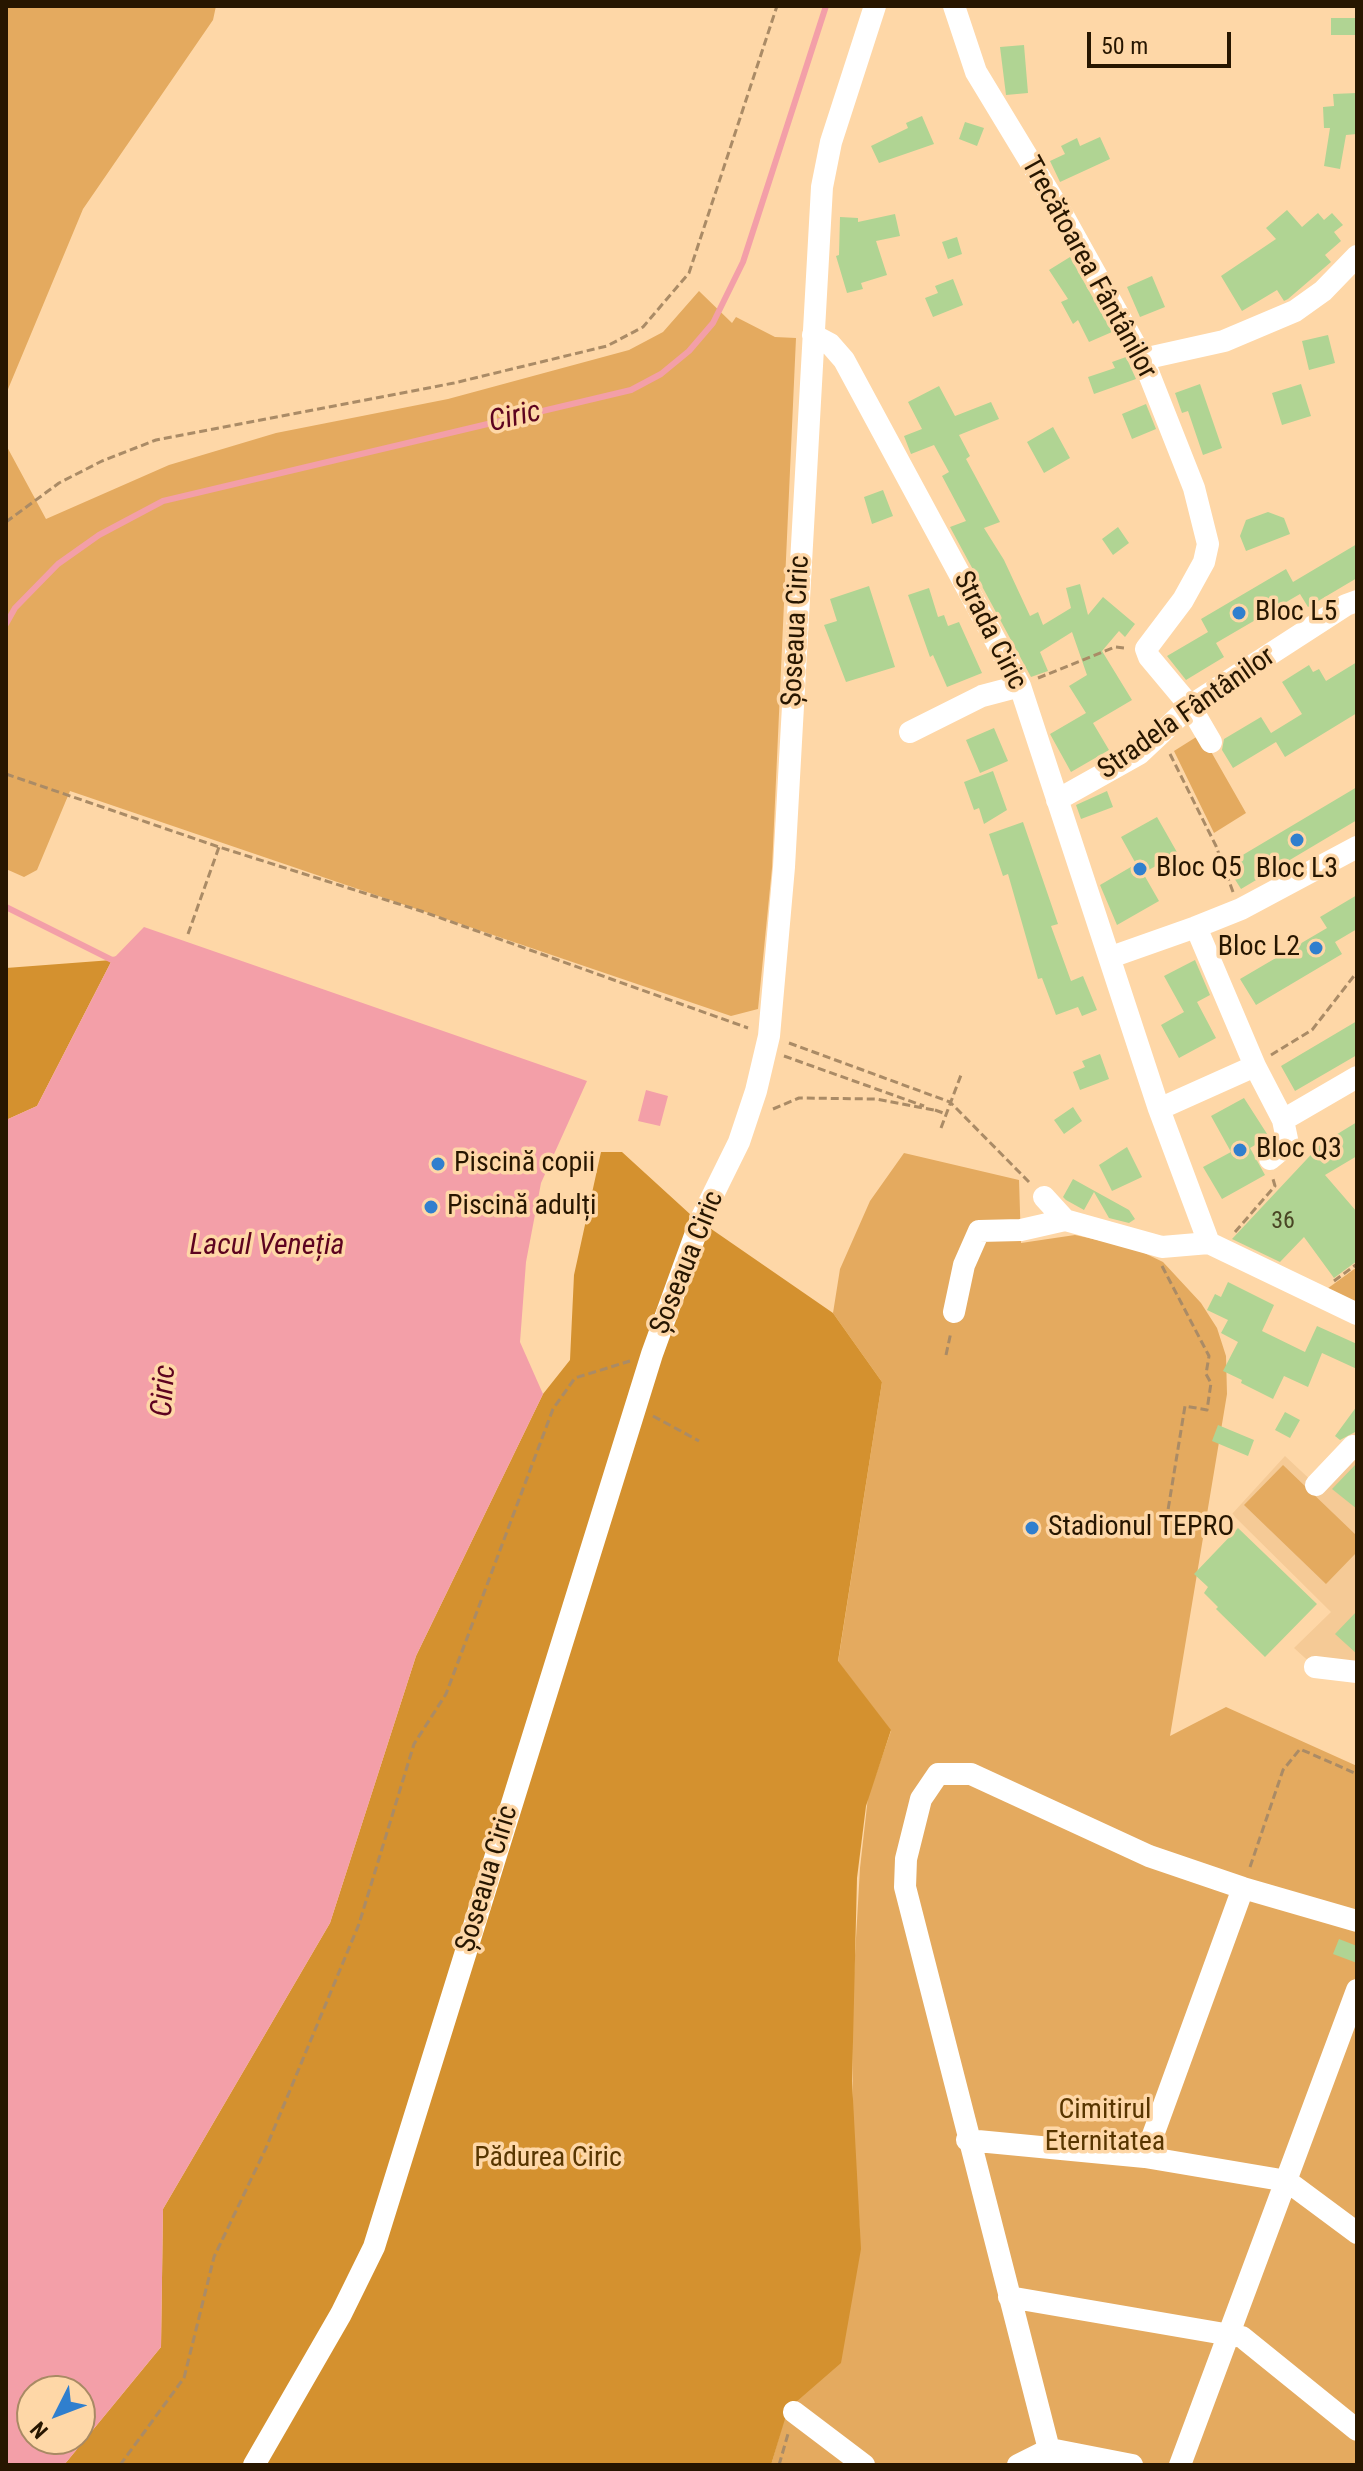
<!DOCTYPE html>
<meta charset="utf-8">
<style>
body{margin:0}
#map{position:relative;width:1363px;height:2471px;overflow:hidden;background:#fed7a7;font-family:"Roboto Condensed",sans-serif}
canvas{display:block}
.frame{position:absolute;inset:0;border:8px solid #271600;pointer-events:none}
.north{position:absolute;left:16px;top:2375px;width:80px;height:80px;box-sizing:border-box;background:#fed7a7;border:2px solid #a88a64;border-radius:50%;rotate:228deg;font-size:22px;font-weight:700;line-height:32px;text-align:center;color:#271600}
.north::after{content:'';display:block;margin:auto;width:28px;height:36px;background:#307fce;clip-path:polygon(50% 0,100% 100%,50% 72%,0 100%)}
.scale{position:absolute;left:1087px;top:32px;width:144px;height:36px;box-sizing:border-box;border:4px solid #271600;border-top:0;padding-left:10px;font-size:24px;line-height:28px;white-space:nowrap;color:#271600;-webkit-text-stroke:6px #fed7a7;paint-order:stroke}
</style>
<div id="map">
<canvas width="1363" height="2471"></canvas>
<div class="frame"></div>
<div class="north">N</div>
<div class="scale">50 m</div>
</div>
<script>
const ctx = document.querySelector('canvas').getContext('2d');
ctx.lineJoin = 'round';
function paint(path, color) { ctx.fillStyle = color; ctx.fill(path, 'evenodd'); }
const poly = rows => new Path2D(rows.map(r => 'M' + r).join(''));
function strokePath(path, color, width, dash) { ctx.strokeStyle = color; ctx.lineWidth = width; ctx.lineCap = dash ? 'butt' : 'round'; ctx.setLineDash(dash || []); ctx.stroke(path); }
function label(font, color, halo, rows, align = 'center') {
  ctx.font = font + ' "Roboto Condensed",sans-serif'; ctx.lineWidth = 7; ctx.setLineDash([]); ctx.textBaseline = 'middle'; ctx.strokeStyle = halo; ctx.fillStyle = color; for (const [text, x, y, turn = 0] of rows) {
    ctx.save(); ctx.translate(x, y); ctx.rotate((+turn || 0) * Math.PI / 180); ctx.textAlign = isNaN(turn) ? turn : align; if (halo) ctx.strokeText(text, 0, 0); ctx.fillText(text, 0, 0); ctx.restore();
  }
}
const built = poly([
 [1357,1449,1357,1672,1315,1667,1294,1648,1331,1612,1232,1514,1285,1456,1316,1485]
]);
const green = poly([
 [6,6,216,6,213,20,83,209,6,394],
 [699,291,732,323,736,317,775,337,796,338,772,868,758,1009,731,1016,70,791,37,870,24,877,6,869,6,445,46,519,169,465,276,433,448,399,629,350,663,332],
 [1201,734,1246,813,1214,833,1174,751],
 [904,1153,1019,1180,1021,1243,1075,1235,1134,1248,1163,1262,1201,1303,1217,1328,1226,1356,1227,1394,1170,1736,1226,1707,1357,1766,1357,2465,771,2465,788,2406,841,2356,860,2236,853,2131,852,2008,860,1868,868,1797,891,1731,838,1662,882,1382,833,1313,840,1269,870,1201],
 [1357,1267,1357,1311,1320,1294],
 [1283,1465,1357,1536,1357,1552,1326,1584,1244,1505]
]);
const forest = poly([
 [112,960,37,1106,6,1120,6,968],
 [601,1152,622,1152,691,1215,833,1313,882,1382,838,1661,891,1730,866,1806,857,1878,852,2081,861,2249,841,2363,788,2409,771,2465,64,2465,161,2347,163,2209,330,1923,416,1656,543,1394,570,1360,574,1275]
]);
const water = poly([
 [144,927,587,1081,541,1183,526,1262,520,1342,543,1394,416,1656,330,1923,163,2209,161,2347,64,2465,6,2465,6,1120,37,1106,112,960],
 [32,2391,80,2391,80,2439,32,2439],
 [646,1090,668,1096,660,1126,638,1121]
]);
const stream = poly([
 [6,624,15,608,58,564,99,535,163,501,631,390,661,374,689,351,713,323,743,262,826,6],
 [6,907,112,960,118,959]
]);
const building = poly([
 [1331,18,1357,18,1357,35,1331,35],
 [1024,45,1028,93,1006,95,1000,47],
 [1357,93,1357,134,1346,135,1340,169,1324,166,1330,128,1324,128,1323,107,1334,106,1333,94],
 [922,116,934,144,879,163,871,146,908,128,906,123],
 [965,122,984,128,977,146,959,139],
 [1100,137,1110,159,1060,182,1050,161,1065,154,1061,146,1077,138,1080,146],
 [1287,210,1302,227,1318,213,1324,220,1332,213,1343,225,1334,232,1341,241,1325,255,1331,262,1288,299,1284,301,1277,290,1242,311,1221,276,1276,239,1266,228],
 [895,214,900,236,876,241,887,275,861,283,863,289,847,293,836,256,839,255,840,217,858,218,858,222],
 [957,237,962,254,948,259,942,242],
 [1070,257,1112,332,1089,342,1078,320,1073,324,1061,302,1068,299,1049,270],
 [1152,276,1165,307,1140,317,1127,287],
 [953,279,963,305,933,317,925,298,938,293,935,286],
 [1328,335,1335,363,1309,370,1302,341],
 [1126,357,1136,379,1094,394,1088,377,1115,368,1112,362],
 [1200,384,1222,448,1203,455,1188,411,1182,413,1175,393],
 [1301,384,1311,416,1282,425,1272,393],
 [939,386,955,416,991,402,999,419,959,435,970,456,966,459,1000,522,984,528,1004,560,1030,616,1038,612,1043,625,1071,608,1066,588,1080,584,1088,615,1103,597,1135,624,1125,637,1119,631,1102,651,1132,700,1093,723,1109,750,1071,772,1050,734,1086,713,1069,686,1087,675,1072,632,1040,652,1048,671,1031,677,950,527,966,521,942,476,949,472,934,445,911,454,904,436,922,429,908,402],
 [1146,404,1156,429,1132,439,1122,414],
 [1053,427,1070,458,1044,473,1027,442],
 [883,490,893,516,872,524,864,497],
 [1268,512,1284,518,1290,534,1246,551,1240,536,1246,520],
 [1118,527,1129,543,1113,555,1102,539],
 [1357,544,1357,578,1308,607,1300,594,1216,643,1224,657,1186,680,1167,656,1208,632,1201,619,1286,569,1293,582],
 [869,586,895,667,846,682,824,625,837,621,830,599],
 [929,588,938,617,944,615,948,626,959,622,982,673,947,687,933,655,930,657,908,595],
 [1357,662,1357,713,1285,757,1276,742,1233,768,1222,750,1224,739,1261,717,1271,733,1302,714,1282,682,1309,665,1313,672,1319,669,1326,681],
 [994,728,1008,761,980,773,966,740],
 [993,771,1007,810,984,824,979,808,974,810,964,782],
 [1357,787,1357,820,1241,889,1231,873,1241,867,1236,859],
 [1107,791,1113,807,1081,819,1076,805],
 [1157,817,1178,854,1143,873,1159,901,1117,925,1100,885,1136,864,1121,837],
 [1023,822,1058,924,1051,926,1071,981,1083,976,1097,1010,1082,1016,1078,1007,1056,1015,1042,978,1038,979,1008,874,1003,876,989,834],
 [1357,895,1357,929,1335,942,1342,954,1256,1005,1240,979,1327,928,1320,917],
 [1195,960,1210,995,1197,1002,1216,1038,1179,1058,1161,1025,1184,1012,1164,976],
 [1357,1021,1357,1055,1295,1091,1281,1066],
 [1100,1054,1109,1079,1080,1090,1073,1072,1085,1067,1082,1061],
 [1244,1098,1269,1137,1250,1148,1265,1175,1222,1199,1203,1167,1231,1152,1211,1116],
 [1073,1107,1082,1121,1064,1134,1054,1120],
 [1357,1122,1357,1156,1325,1175,1357,1212,1357,1261,1334,1278,1304,1237,1280,1262,1232,1239,1321,1144],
 [1127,1147,1142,1177,1112,1191,1099,1165],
 [1073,1179,1129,1210,1135,1219,1129,1223,1109,1218,1094,1192,1084,1210,1066,1200,1063,1197],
 [1228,1282,1274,1305,1262,1331,1305,1352,1317,1326,1357,1344,1357,1369,1322,1353,1308,1387,1284,1376,1273,1399,1241,1383,1242,1380,1223,1371,1238,1342,1221,1333,1228,1320,1207,1310,1215,1294,1221,1297],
 [1357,1406,1357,1431,1340,1440,1335,1436],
 [1285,1412,1300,1420,1290,1438,1275,1430],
 [1218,1425,1254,1440,1248,1456,1212,1441],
 [1357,1463,1357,1509,1332,1489],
 [1238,1528,1317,1604,1265,1657,1216,1609,1218,1607,1204,1593,1208,1587,1194,1574],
 [1357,1611,1357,1654,1335,1634],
 [1339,1939,1357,1946,1357,1963,1333,1954]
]);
const path = poly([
 [6,522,59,483,102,461,156,440,454,383,607,346,643,327,689,273,777,6],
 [1038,678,1115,647,1125,648],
 [1170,754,1216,846,1233,892],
 [6,774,219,847,421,911,748,1028],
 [188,934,219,847],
 [789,1043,950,1102,1029,1182],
 [1271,1055,1312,1030,1357,972],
 [784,1056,924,1106],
 [773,1109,799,1098,876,1099,934,1110],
 [935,1110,946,1114],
 [941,1128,961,1075],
 [1235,1232,1275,1186,1273,1179],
 [1162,1266,1209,1356,1206,1374,1211,1383,1207,1410,1185,1406,1167,1516],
 [1334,1281,1357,1264],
 [946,1355,951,1332],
 [653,1416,699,1441],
 [1250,1867,1283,1770,1300,1749,1357,1774],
 [120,2465,184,2378,214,2257,266,2148,359,1924,414,1744,446,1694,553,1409,575,1378,630,1361],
 [779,2465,788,2434]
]);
const minor = poly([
 [954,6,976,72,1065,219,1143,359,1194,488,1208,544,1204,562,1183,600,1146,649,1149,657,1190,706,1211,742],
 [813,335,830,344,844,360,1020,686,1159,1109,1209,1243,1357,1314],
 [1143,359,1224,341,1295,311,1323,291,1357,256],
 [910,732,982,696,1020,686],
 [1057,800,1139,754,1190,706,1346,605,1357,601],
 [1111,957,1196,927],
 [1255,1066,1196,927,1241,909,1357,847],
 [1159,1109,1255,1066,1283,1120,1357,1077],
 [1270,1159,1288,1144,1283,1120],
 [1044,1197,1065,1220],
 [954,1312,964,1265,979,1231,1021,1230,1065,1220,1162,1247,1209,1243],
 [1316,1485,1353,1446,1357,1449],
 [1315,1667,1357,1672],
 [967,2140,1145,2157,1287,2181,1357,2233],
 [1145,2157,1243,1888],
 [1009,2297,1242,2337,1357,2430],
 [794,2412,864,2465],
 [254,2465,341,2314,374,2247,652,1354,701,1219,739,1142,756,1091,769,1036,784,867,822,187,831,142,875,6],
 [1018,2465,1050,2449,1132,2465],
 [1053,2465,905,1887,906,1859,921,1799,938,1774,971,1774,1149,1856,1243,1888,1357,1921],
 [1180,2465,1357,1990]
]);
const markers = [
 [1239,613,8,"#307fce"],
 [1297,840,8,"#307fce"],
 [1140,869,8,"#307fce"],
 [1316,948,8,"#307fce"],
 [1240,1150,8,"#307fce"],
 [438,1164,8,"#307fce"],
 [431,1207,8,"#307fce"],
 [1032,1528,8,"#307fce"]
];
const numberNames = [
 ["36",1283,1222]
];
const streetNames = [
 ["Trecătoarea Fântânilor",1088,268,61],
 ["Șoseaua Ciric",797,631,-87],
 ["Strada Ciric",989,631,63],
 ["Stradela Fântânilor",1187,714,-35],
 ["Șoseaua Ciric",688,1263,-68],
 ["Șoseaua Ciric",488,1879,-73]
];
const poiNames = [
 ["Bloc L5",1255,613],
 ["Bloc Q5",1156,869],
 ["Bloc L3",1297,870,"center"],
 ["Bloc L2",1300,948,"right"],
 ["Bloc Q3",1256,1150],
 ["Piscină copii",454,1164],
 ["Piscină adulți",447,1207],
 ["Stadionul TEPRO",1048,1528]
];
const parkNames = [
 ["Cimitirul",1105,2111],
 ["Eternitatea",1105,2143],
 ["Pădurea Ciric",548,2159]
];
const waterNames = [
 ["Ciric",515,418,-13],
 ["Lacul Veneția",267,1246],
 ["Ciric",165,1391,-86]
];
paint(built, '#f5ca96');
paint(green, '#e4aa5f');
paint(forest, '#d4912f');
paint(water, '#f39fa8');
strokePath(stream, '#f39fa8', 6);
paint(building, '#b0d493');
strokePath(path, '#aa8b66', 3, [8, 4]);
strokePath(minor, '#fff', 22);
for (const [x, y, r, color] of markers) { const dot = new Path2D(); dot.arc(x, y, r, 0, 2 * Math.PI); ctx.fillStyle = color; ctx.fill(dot); strokePath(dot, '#fed7a7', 3); }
label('24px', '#494625', null, numberNames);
label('28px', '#271600', '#fed7a7', streetNames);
label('28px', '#271600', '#fed7a7', poiNames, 'left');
label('28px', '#583600', '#fed7a7', parkNames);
label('italic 30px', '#5d031f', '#fed7a7', waterNames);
</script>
